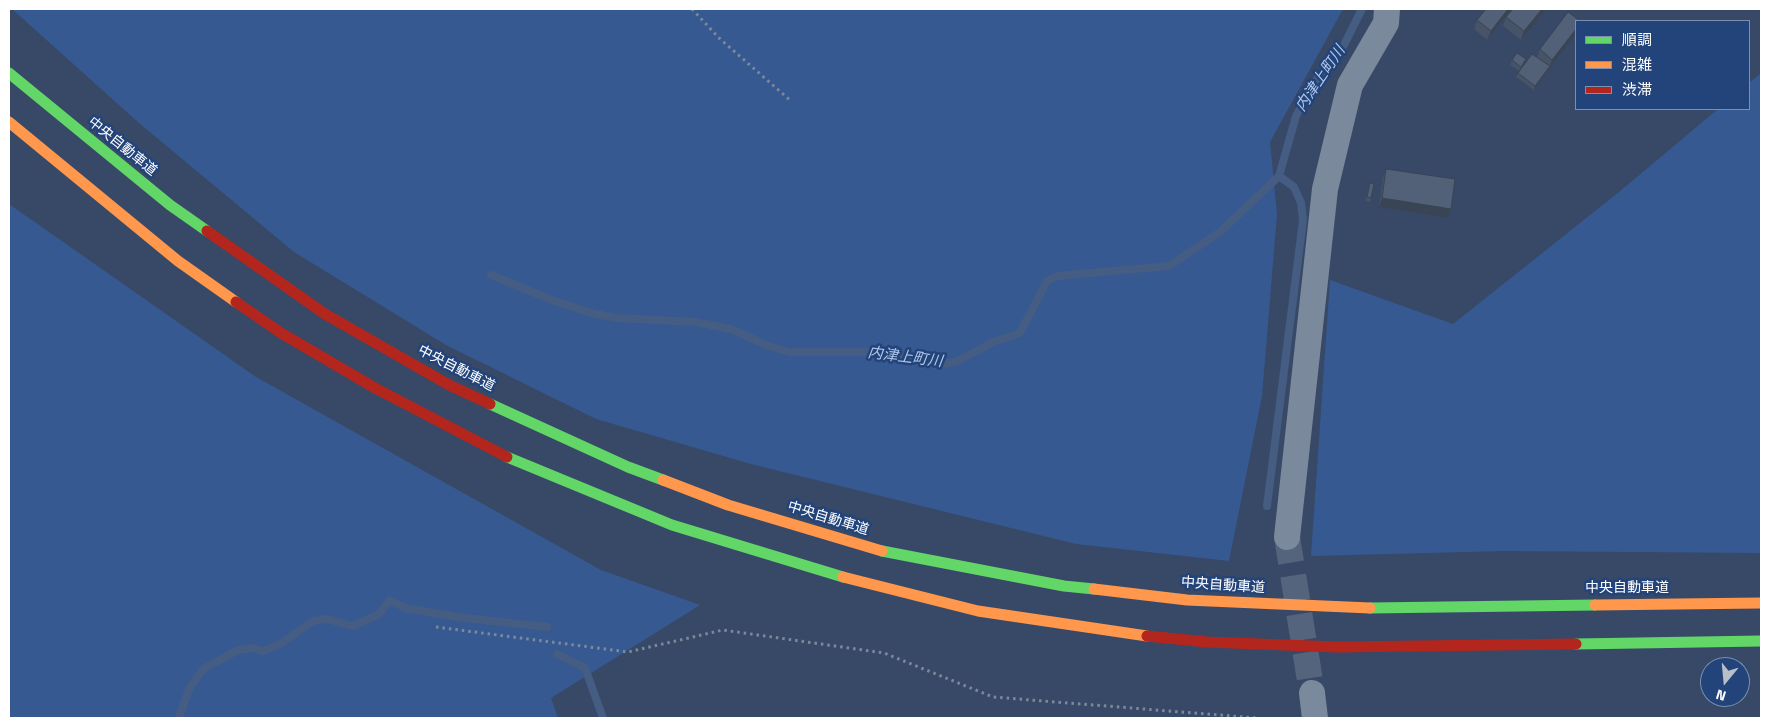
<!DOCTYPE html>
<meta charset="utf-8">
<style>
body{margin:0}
#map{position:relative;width:1770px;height:727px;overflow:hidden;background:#374966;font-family:"Titillium Web","Noto Sans JP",sans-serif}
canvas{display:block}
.frame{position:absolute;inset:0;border:10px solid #fff;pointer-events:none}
.legend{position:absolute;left:1575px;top:20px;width:175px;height:90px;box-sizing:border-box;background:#23447a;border:1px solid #7b8faf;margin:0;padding:6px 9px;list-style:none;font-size:15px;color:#fff}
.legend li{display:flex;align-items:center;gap:10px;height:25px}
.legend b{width:25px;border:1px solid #7b8faf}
.north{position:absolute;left:1700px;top:657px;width:50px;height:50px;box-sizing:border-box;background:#23447a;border:1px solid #7b8faf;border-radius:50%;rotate:197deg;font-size:14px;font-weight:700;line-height:20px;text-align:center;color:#fff}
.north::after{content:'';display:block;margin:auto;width:18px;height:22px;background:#b9bfc9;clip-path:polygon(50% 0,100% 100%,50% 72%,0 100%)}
</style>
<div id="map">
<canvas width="1770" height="727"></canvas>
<div class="frame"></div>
<ul class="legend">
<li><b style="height:6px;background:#63d668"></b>順調</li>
<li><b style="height:6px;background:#ff974d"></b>混雑</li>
<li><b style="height:6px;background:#b3261e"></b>渋滞</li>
</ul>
<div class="north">N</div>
</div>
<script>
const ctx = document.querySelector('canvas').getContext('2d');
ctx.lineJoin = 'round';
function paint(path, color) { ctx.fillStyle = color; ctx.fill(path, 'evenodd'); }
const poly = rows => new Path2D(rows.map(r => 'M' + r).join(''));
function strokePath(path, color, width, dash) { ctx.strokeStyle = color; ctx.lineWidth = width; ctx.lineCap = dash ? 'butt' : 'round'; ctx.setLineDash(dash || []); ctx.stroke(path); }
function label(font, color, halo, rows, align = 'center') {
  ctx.font = font + ' "Titillium Web","Noto Sans JP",sans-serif'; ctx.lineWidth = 5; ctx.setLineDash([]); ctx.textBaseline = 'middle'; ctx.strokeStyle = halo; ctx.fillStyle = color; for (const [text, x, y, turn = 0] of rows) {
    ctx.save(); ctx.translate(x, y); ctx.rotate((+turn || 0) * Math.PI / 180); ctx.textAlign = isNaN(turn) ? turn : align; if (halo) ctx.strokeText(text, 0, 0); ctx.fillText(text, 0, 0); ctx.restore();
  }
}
const green = poly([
 [12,9,1343,9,1270,142,1277,214,1262,396,1229,561,1076,544,751,464,596,419,446,345,294,252,139,123],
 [1761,73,1761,553,1504,551,1311,556,1330,280,1453,324,1619,192,1718,109,1749,109,1749,83],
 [9,204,256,377,601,570,700,605,551,698,558,718,9,718]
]);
const stream = poly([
 [491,275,552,300,591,313,617,318,695,322,731,329,766,345,789,352,863,352,942,364,956,362,993,342,1020,333,1047,281,1057,276,1169,266,1220,232,1279,176,1296,116,1317,79,1344,45,1362,9],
 [1267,506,1303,220,1301,203,1294,187,1279,176],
 [557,654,585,668,603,718],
 [179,718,189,689,203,669,238,650,253,648,263,651,280,644,313,621,326,619,353,626,379,614,390,600,405,608,465,618,547,627]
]);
const streetTunnel = poly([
 [1287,537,1312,693]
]);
const path = poly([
 [692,9,719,38,791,101],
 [436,627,628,652,723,630,884,653,993,697,1257,718]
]);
const street = poly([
 [1287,537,1325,189,1350,85,1386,23,1387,9],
 [1312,693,1315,718]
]);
const fast = poly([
 [9,73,170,205,207,231],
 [490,404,628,467,663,480],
 [507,457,672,525,843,577],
 [882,551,1064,586,1094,589],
 [1370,608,1595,605],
 [1576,644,1761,641]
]);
const slow = poly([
 [9,122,178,261,236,302],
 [663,480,728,505,882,551],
 [843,577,978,611,1147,636],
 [1094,589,1187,600,1370,608],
 [1595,605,1761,603]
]);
const jam = poly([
 [207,231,325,314,449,385,490,404],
 [236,302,281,333,375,388,507,457],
 [1147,636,1207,642,1337,647,1576,644]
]);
const wall = poly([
 [1486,9,1512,9,1487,40,1474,29,1477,20],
 [1513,9,1547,9,1521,40,1503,26,1506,17],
 [1576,34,1549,69,1548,71,1534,90,1516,77,1518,73,1537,57,1540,49],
 [1512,60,1524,64,1519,71,1510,65],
 [1386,169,1448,218,1379,207,1383,178],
 [1370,183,1371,198,1370,202,1365,201]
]);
const shadedWall = poly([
 [1508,9,1512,9,1487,40,1491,31],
 [1542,9,1547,9,1521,40,1524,31],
 [1576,29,1576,34,1549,69,1552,60],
 [1550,66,1548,71,1534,90,1535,86],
 [1382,198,1451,209,1448,218,1379,207]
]);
const building = poly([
 [1486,9,1508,9,1491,31,1477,20,1486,9],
 [1513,9,1542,9,1524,31,1506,17,1513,9],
 [1568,12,1580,21,1576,21,1576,29,1552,60,1540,49,1568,12],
 [1517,53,1526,59,1521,67,1512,60,1517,53],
 [1532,54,1550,66,1535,86,1518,73,1532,54],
 [1386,169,1455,179,1451,209,1382,198,1386,169],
 [1370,183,1374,184,1371,198,1367,197,1370,183]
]);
const streetNames = [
 ["中央自動車道",122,147,39],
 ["中央自動車道",456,369,27],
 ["中央自動車道",828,519,17],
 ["中央自動車道",1223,586,4],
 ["中央自動車道",1627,589]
];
const waterNames = [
 ["内津上町川",1321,79,-56],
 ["内津上町川",905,358,7]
];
paint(green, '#375991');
strokePath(stream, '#455c83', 8);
strokePath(streetTunnel, '#55647d', 26, [26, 13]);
strokePath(path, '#7b899d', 3, [2.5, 4]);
strokePath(street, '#7b899d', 26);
strokePath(fast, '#63d668', 11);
strokePath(slow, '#ff974d', 11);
strokePath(jam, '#b3261e', 11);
paint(wall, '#475367');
paint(shadedWall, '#394454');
paint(building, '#526178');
strokePath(building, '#394454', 1);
label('14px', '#fff', '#23447a', streetNames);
label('italic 15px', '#b1c8ec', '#23447a', waterNames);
</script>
